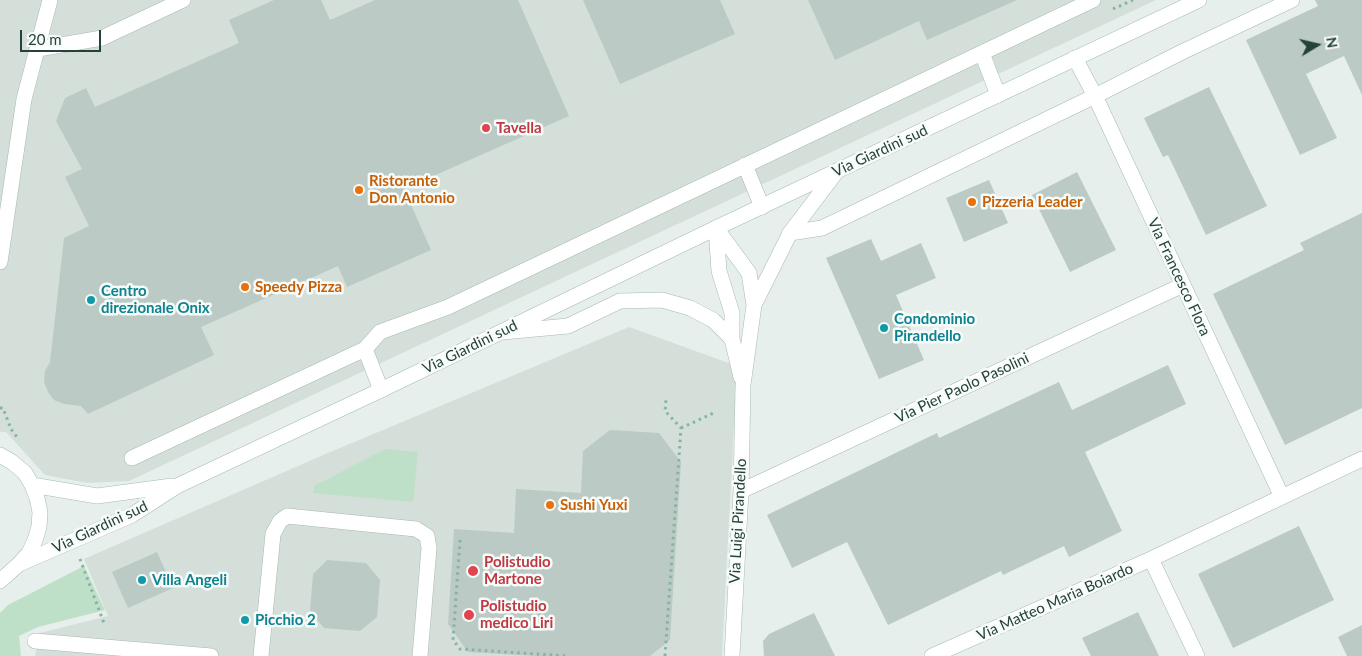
<!DOCTYPE html>
<style>
body{margin:0}
#map{position:relative;width:1362px;height:656px;overflow:hidden;background:#e6efeb;font-family:Lato,sans-serif}
canvas{display:block}
.north{position:absolute;left:1292px;top:20px;width:50px;height:50px;-webkit-text-stroke:4px #f7fbf9;paint-order:stroke;rotate:81deg;font-size:14px;font-weight:700;line-height:20px;text-align:center;color:#24423a}
.north::after{content:'';display:block;margin:auto;width:18px;height:22px;background:#24423a;clip-path:polygon(50% 0,100% 100%,50% 72%,0 100%)}
.scale{position:absolute;left:20px;top:30px;width:81px;height:22px;box-sizing:border-box;border:2px solid #24423a;border-top:0;padding-left:6px;font-size:15px;line-height:18px;white-space:nowrap;color:#24423a;-webkit-text-stroke:4px #f7fbf9;paint-order:stroke}
</style>
<div id="map">
<canvas width="1362" height="656"></canvas>
<div class="north">N</div>
<div class="scale">20 m</div>
</div>
<script>
const ctx = document.querySelector('canvas').getContext('2d');
ctx.lineJoin = 'round';
function paint(path, color) { ctx.fillStyle = color; ctx.fill(path, 'evenodd'); }
const poly = rows => new Path2D(rows.map(r => 'M' + r).join(''));
function strokePath(path, color, width, dash) { ctx.strokeStyle = color; ctx.lineWidth = width; ctx.lineCap = dash ? 'butt' : 'round'; ctx.setLineDash(dash || []); ctx.stroke(path); }
function label(font, color, halo, rows, align = 'center') {
  ctx.font = font + ' Lato,sans-serif'; ctx.lineWidth = 5; ctx.setLineDash([]); ctx.textBaseline = 'middle'; ctx.strokeStyle = halo; ctx.fillStyle = color; for (const [text, x, y, turn = 0] of rows) {
    ctx.save(); ctx.translate(x, y); ctx.rotate((+turn || 0) * Math.PI / 180); ctx.textAlign = isNaN(turn) ? turn : align; if (halo) ctx.strokeText(text, 0, 0); ctx.fillText(text, 0, 0); ctx.restore();
  }
}
const built = poly([
 [0,0,1156,0,129,481,87,483,45,475,6,432,0,432],
 [629,327,737,366,722,656,35,656,40,633,108,616,84,559,328,453]
]);
const green = poly([
 [385,449,418,452,413,502,313,493,314,486],
 [84,566,105,610,38,627,19,636,21,656,0,656,0,613,8,605]
]);
const building = poly([
 [274,0,321,0,330,20,375,0,518,0,569,116,404,189,431,250,347,287,338,266,201,327,214,355,88,414,81,406,64,404,54,400,48,392,44,382,45,371,50,362,64,238,89,226,65,177,82,169,56,121,65,98,86,88,95,107,239,43,229,20],
 [583,0,720,0,735,34,620,84],
 [808,0,1017,0,927,40,919,21,835,60],
 [1315,0,1362,0,1362,95,1344,56,1306,74,1337,138,1300,155,1246,40,1318,6],
 [1209,87,1267,206,1206,235,1168,155,1163,157,1144,118],
 [1077,172,1116,250,1070,272,1032,195],
 [989,180,1008,223,964,242,946,198],
 [1362,213,1362,408,1285,445,1213,294,1304,250,1300,243],
 [871,239,881,261,921,243,936,278,896,295,924,360,879,379,826,258],
 [1168,365,1186,404,1085,452,1122,531,1069,557,1064,546,1003,575,1001,571,888,625,847,542,792,568,767,515,937,433,939,438,1059,382,1072,410],
 [610,430,659,433,681,462,670,640,650,656,535,656,468,652,448,624,454,529,514,533,516,489,581,493,583,451],
 [1299,526,1334,600,1233,648,1198,574],
 [157,552,173,588,128,608,112,572],
 [327,560,366,563,380,580,377,617,360,631,324,628,310,611,313,574],
 [1138,612,1159,656,1091,656,1082,638],
 [814,613,835,656,764,656,763,641,769,634],
 [1362,625,1362,656,1347,656,1338,637]
]);
const path = poly([
 [1113,9,1133,0],
 [0,408,3,408,11,429,19,440],
 [681,428,716,412],
 [460,540,453,640,460,649,567,656],
 [80,559,105,626],
 [665,656,681,428,665,411,666,400]
]);
const service = poly([
 [982,53,998,95],
 [745,165,762,207],
 [790,233,822,228,1095,96,1182,52,1292,0],
 [365,349,381,390],
 [132,458,365,349,380,332,448,307,1093,0]
]);
const minor = poly([
 [38,49,102,38,183,0],
 [1075,58,1095,96,1282,497],
 [716,228,749,273,754,305,743,385,741,491,732,656],
 [716,228,719,271,732,313,732,339,741,377],
 [754,305,790,233,837,171],
 [503,332,568,326,620,301,662,300,690,308,713,320,732,339],
 [741,491,1183,285],
 [1151,559,1197,656],
 [35,641,211,656],
 [261,656,273,534,280,521,287,516,416,529,427,536,429,548,420,656],
 [932,656,1151,559,1362,459]
]);
const secondary = poly([
 [0,262,24,99,50,0],
 [0,455,12,462,25,473,32,485,37,498,40,512,39,527,35,540,29,553,19,564,0,581],
 [32,485,97,496,172,486],
 [19,564,132,515,177,486,381,390,716,228,1199,0]
]);
const markers = [
 [486,128,5,"#e0444e"],
 [359,190,5,"#e8710a"],
 [972,202,5,"#e8710a"],
 [245,287,5,"#e8710a"],
 [91,300,5,"#0f9aa8"],
 [884,328,5,"#0f9aa8"],
 [550,505,5,"#e8710a"],
 [473,571,6,"#e0444e"],
 [142,580,5,"#0f9aa8"],
 [469,615,6,"#e0444e"],
 [245,620,5,"#0f9aa8"]
];
const healthNames = [
 ["Tavella",496,128],
 ["Polistudio",484,562],
 ["Martone",484,579],
 ["Polistudio",480,606],
 ["medico Liri",480,623]
];
const streetNames = [
 ["Via Giardini sud",880,151,-25],
 ["Via Francesco Flora",1179,277,65],
 ["Via Giardini sud",470,347,-26],
 ["Via Pier Paolo Pasolini",962,388,-25],
 ["Via Luigi Pirandello",738,521,-87],
 ["Via Giardini sud",100,527,-25],
 ["Via Matteo Maria Boiardo",1055,602,-24]
];
const foodNames = [
 ["Ristorante",369,181],
 ["Don Antonio",369,198],
 ["Pizzeria Leader",982,202],
 ["Speedy Pizza",255,287],
 ["Sushi Yuxi",560,505]
];
const cultureNames = [
 ["Centro",101,291],
 ["direzionale Onix",101,308],
 ["Condominio",894,319],
 ["Pirandello",894,336],
 ["Villa Angeli",152,580],
 ["Picchio 2",255,620]
];
paint(built, '#d4dfda');
paint(green, '#bfe0c8');
paint(building, '#bbcac4');
strokePath(service, '#a8b8b2', 16);
strokePath(minor, '#a8b8b2', 16);
strokePath(secondary, '#a4bbb3', 16);
strokePath(path, '#86b3a5', 3, [2.5, 4]);
strokePath(service, '#fff', 15);
strokePath(minor, '#fff', 15);
strokePath(secondary, '#fff', 15);
for (const [x, y, r, color] of markers) { const dot = new Path2D(); dot.arc(x, y, r, 0, 2 * Math.PI); ctx.fillStyle = color; ctx.fill(dot); strokePath(dot, '#f7fbf9', 2); }
label('bold 15px', '#be3a42', '#f7fbf9', healthNames, 'left');
label('15px', '#24423a', '#f7fbf9', streetNames);
label('bold 15px', '#c56008', '#f7fbf9', foodNames, 'left');
label('bold 15px', '#0d838f', '#f7fbf9', cultureNames, 'left');
</script>
